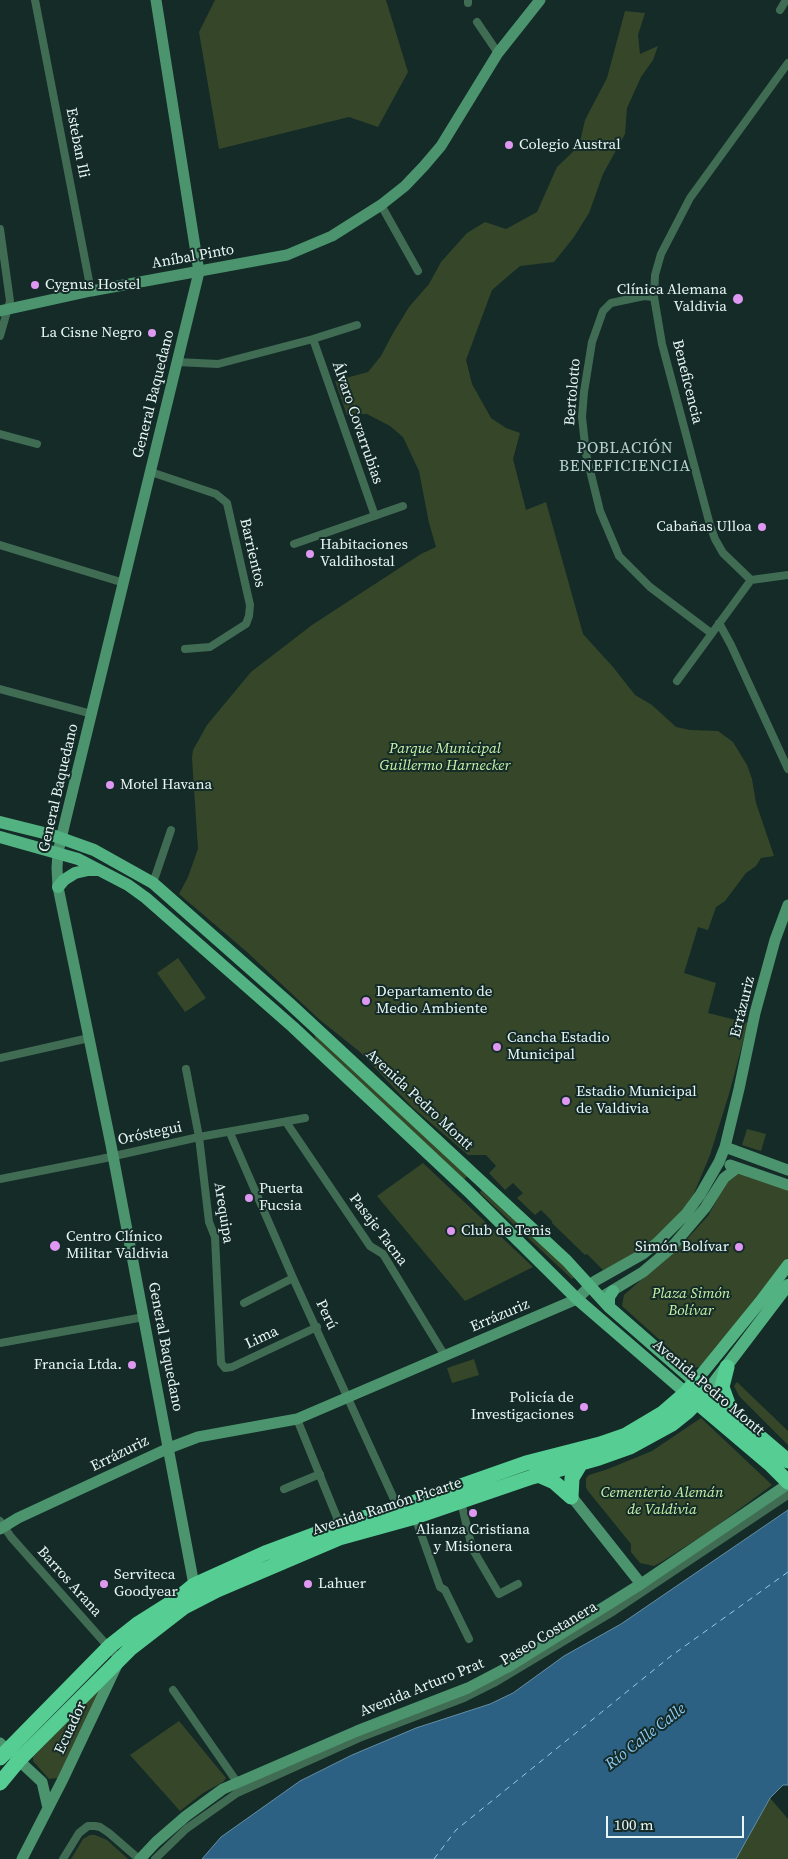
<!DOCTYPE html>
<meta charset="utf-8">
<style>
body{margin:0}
#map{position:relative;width:788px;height:1859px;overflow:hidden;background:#142b28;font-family:"Source Serif 4",serif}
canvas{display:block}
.scale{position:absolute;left:606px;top:1816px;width:138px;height:22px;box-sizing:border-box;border:2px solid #e8f6f4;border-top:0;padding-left:6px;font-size:15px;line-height:18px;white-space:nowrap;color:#e8f6f4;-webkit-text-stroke:4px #142b28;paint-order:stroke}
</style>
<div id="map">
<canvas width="788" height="1859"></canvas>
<div class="scale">100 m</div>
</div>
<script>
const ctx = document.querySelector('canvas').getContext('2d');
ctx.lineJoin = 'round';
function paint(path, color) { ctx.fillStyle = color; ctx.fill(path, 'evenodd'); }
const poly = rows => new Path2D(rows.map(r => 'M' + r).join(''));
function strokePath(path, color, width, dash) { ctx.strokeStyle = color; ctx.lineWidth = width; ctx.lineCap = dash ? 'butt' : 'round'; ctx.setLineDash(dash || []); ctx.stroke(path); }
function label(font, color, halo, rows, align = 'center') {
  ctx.font = font + ' "Source Serif 4",serif'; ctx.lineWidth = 4; ctx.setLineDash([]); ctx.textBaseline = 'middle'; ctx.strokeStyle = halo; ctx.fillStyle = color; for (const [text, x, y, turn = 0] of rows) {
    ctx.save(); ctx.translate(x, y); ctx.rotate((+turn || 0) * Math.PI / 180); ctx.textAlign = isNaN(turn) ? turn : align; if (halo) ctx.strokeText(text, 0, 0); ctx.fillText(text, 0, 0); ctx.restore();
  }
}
const green = poly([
 [215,0,386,0,408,72,378,127,349,117,219,149,199,32],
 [625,11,645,13,638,35,640,54,658,46,653,60,641,77,627,108,625,134,603,174,589,213,574,237,554,262,520,266,492,290,466,360,472,384,491,418,506,428,520,433,513,459,526,510,546,502,583,634,613,667,635,695,652,705,676,727,690,730,718,731,733,742,747,765,752,779,756,803,774,856,761,858,756,866,746,873,725,901,716,907,708,930,698,927,684,973,716,983,708,1013,748,1023,729,1094,710,1155,690,1203,647,1248,603,1270,587,1254,585,1255,552,1223,552,1221,541,1210,535,1215,517,1198,523,1193,513,1183,505,1190,489,1173,496,1166,486,1155,468,1155,412,1107,360,1052,320,1020,247,952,179,894,188,877,198,849,192,758,193,750,207,725,251,672,312,625,421,554,436,547,429,523,419,471,403,437,390,426,367,414,347,415,335,381,368,372,381,356,392,335,409,307,429,284,441,262,467,233,485,222,506,229,537,212,557,167,579,146,585,120,607,78],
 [178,958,206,998,185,1012,157,973],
 [314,1034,467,1176,465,1179,462,1178,354,1076,316,1040],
 [747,1129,766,1134,761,1151,742,1145],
 [423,1163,533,1267,465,1301,377,1196],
 [740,1172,788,1190,788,1258,728,1336,700,1367,691,1368,622,1306,623,1300,624,1295,685,1241,708,1216,728,1179],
 [481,1190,576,1276,572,1279,480,1193],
 [474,1359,479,1375,452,1383,447,1368],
 [737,1382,788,1431,788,1445,739,1396,734,1386],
 [701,1418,772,1485,714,1528,663,1561,654,1566,640,1563,631,1552,631,1544,588,1491,586,1487,586,1478,589,1475,608,1469,652,1451],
 [104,1684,58,1778,49,1779,33,1761,33,1757],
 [179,1721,226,1778,223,1782,203,1793,180,1811,130,1755],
 [770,1798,788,1819,788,1859,736,1859],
 [90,1835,95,1835,107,1840,128,1859,71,1859,83,1839]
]);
const water = poly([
 [788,1510,788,1785,783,1785,770,1798,736,1859,202,1859,221,1837,300,1781,352,1755,416,1728,490,1704,513,1693,564,1656,621,1624,788,1510]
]);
const ferry = poly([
 [434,1859,456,1830,671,1656,788,1572]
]);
const street = poly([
 [35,0,91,291],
 [468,0,468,3],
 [780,10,786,0],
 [477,22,498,53],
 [788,63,690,198,661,254,655,275,654,297,662,344,710,525,715,539,723,553,751,580,788,575],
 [381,205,418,271],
 [0,229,10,301,0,336],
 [654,297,644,296,611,303,603,311,592,342,584,392,582,417,586,454,600,511,619,556,650,587,711,633],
 [357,325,313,339,375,516],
 [177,362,218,364,313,339],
 [0,434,37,444],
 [151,472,216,494,227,503,250,605,249,616,246,624,210,647,185,649],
 [294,544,403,506],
 [0,545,124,583],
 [719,623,731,645,788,769],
 [677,681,751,580],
 [0,689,92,714],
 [153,883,171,830],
 [0,1058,89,1038],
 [186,1069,199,1137,209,1222,215,1237,221,1363,225,1368,232,1367,317,1327],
 [286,1122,370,1246,383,1254,445,1356],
 [230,1133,293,1278,398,1508],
 [0,1179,101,1159,199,1137,305,1118],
 [244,1303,293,1278],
 [0,1343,144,1317],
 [297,1419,340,1525],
 [284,1489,320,1474],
 [461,1502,472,1548,499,1594,518,1584],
 [415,1517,440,1587,445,1590,469,1639],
 [0,1521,11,1537,120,1660],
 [173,1690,237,1782],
 [63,1859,79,1833,88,1826,95,1826,100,1827,109,1833,139,1859],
 [155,1859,186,1829,237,1793,359,1738,464,1698,494,1683,614,1611,788,1495]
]);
const secondary = poly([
 [156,0,199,272,65,822,58,852,57,868,58,887,111,1145,194,1585],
 [0,311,91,291,287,255,332,236,381,205,405,186,424,166,441,146,498,53,540,0],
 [725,1147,788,1170],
 [730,1165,788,1185],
 [605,1295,643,1272,670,1249,705,1208,724,1178,737,1168],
 [568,1492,641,1584],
 [0,1529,18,1518,169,1448,198,1437,297,1419,577,1299,595,1281,643,1254,658,1242,686,1214,700,1195,719,1162,725,1147,739,1089,755,1013,775,940,788,905],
 [0,1743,42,1782,48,1808],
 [22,1859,63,1779,117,1665],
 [140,1859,156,1842,186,1816,223,1789,357,1731,468,1688,508,1667,641,1584,788,1484]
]);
const primary = poly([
 [0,822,52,835,94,850,153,883,289,1003,567,1261,609,1307,695,1382,760,1302,788,1265],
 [0,837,78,859,128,885,146,898,293,1027,467,1190,577,1299,686,1393],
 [58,887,64,880,75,873,88,870,99,870],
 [609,1307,609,1297,613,1291],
 [706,1393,788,1285]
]);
const highway = poly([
 [727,1367,722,1387,731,1412],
 [691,1397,770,1464,788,1482],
 [538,1475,554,1482,571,1497],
 [571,1497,572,1478,581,1463],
 [0,1758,110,1646,139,1623,177,1599,194,1585,265,1553,340,1525,398,1508,526,1463,600,1444,626,1435,663,1413,686,1393,695,1382,788,1461],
 [0,1783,19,1760,131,1648,184,1607,217,1590,339,1538,415,1517,532,1477,599,1458,630,1447,672,1424,687,1412,706,1393]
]);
const markers = [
 [509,145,5,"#de98f2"],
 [35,285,5,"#de98f2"],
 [738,299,6,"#de98f2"],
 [152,333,5,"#de98f2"],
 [762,527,5,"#de98f2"],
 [310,554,5,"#de98f2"],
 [110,785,5,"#de98f2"],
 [366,1001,5,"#de98f2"],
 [497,1047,5,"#de98f2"],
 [566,1101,5,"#de98f2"],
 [249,1198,5,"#de98f2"],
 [451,1231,5,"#de98f2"],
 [55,1246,6,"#de98f2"],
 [739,1247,5,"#de98f2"],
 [132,1365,5,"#de98f2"],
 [584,1407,5,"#de98f2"],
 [473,1513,5,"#de98f2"],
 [104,1584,5,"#de98f2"],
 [308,1584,5,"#de98f2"]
];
const streetNames = [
 ["Esteban Ili",77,143,79],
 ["Aníbal Pinto",193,257,-10],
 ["Beneficencia",687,382,76],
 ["Bertolotto",573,392,-85],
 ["General Baquedano",154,394,-76],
 ["Álvaro Covarrubias",357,423,71],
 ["Barrientos",252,553,77],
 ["General Baquedano",59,788,-77],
 ["Errázuriz",743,1007,-76],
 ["Avenida Pedro Montt",419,1100,43],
 ["Oróstegui",150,1134,-12],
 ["Arequipa",223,1213,81],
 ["Pasaje Tacna",378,1230,53],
 ["Perú",326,1315,65],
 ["Errázuriz",500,1316,-23],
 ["Lima",262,1338,-25],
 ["General Baquedano",165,1347,79],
 ["Avenida Pedro Montt",708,1388,40],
 ["Errázuriz",120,1454,-26],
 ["Avenida Ramón Picarte",387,1507,-18],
 ["Barros Arana",69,1582,48],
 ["Paseo Costanera",549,1634,-31],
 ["Avenida Arturo Prat",422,1688,-22],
 ["Ecuador",71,1728,-65]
];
const poiNames = [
 ["Colegio Austral",519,145],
 ["Cygnus Hostel",45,285],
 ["Clínica Alemana",727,290,"right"],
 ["Valdivia",727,307,"right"],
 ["La Cisne Negro",142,333,"right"],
 ["Cabañas Ulloa",752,527,"right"],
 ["Habitaciones",320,545],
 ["Valdihostal",320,562],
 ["Motel Havana",120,785],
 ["Departamento de",376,992],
 ["Medio Ambiente",376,1009],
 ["Cancha Estadio",507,1038],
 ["Municipal",507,1055],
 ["Estadio Municipal",576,1092],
 ["de Valdivia",576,1109],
 ["Puerta",259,1189],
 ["Fucsia",259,1206],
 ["Club de Tenis",461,1231],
 ["Centro Clínico",66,1237],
 ["Militar Valdivia",66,1254],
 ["Simón Bolívar",729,1247,"right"],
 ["Francia Ltda.",122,1365,"right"],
 ["Policía de",574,1398,"right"],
 ["Investigaciones",574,1415,"right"],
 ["Alianza Cristiana",473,1530,"center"],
 ["y Misionera",473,1547,"center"],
 ["Serviteca",114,1575],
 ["Goodyear",114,1592],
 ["Lahuer",318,1584]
];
const parkNames = [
 ["Parque Municipal",445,749],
 ["Guillermo Harnecker",445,766],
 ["Plaza Simón",691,1294],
 ["Bolívar",691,1311],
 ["Cementerio Alemán",662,1493],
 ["de Valdivia",662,1510]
];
const neighbourhoodNames = [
 ["POBLACIÓN",625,449],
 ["BENEFICIENCIA",625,467]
];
const waterNames = [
 ["Río Calle Calle",646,1737,-38]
];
paint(green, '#364729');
paint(water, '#2c6183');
strokePath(water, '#648ea5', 1);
strokePath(ferry, '#8ecbf5', 1, [6, 5]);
strokePath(street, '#416c54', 8);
strokePath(secondary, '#4b946e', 11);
strokePath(primary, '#52b281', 12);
strokePath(highway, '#56ce93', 15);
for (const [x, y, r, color] of markers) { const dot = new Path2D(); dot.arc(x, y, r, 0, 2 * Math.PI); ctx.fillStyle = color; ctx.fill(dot); strokePath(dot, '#142b28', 2); }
label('15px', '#e8f6f4', '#142b28', streetNames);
label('15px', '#e8f6f4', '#142b28', poiNames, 'left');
label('italic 15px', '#c8f3a8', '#142b28', parkNames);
ctx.letterSpacing = '1px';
label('16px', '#b8d3cf', '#142b28', neighbourhoodNames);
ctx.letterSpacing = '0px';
label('italic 16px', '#8ecbf5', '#142b28', waterNames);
</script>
